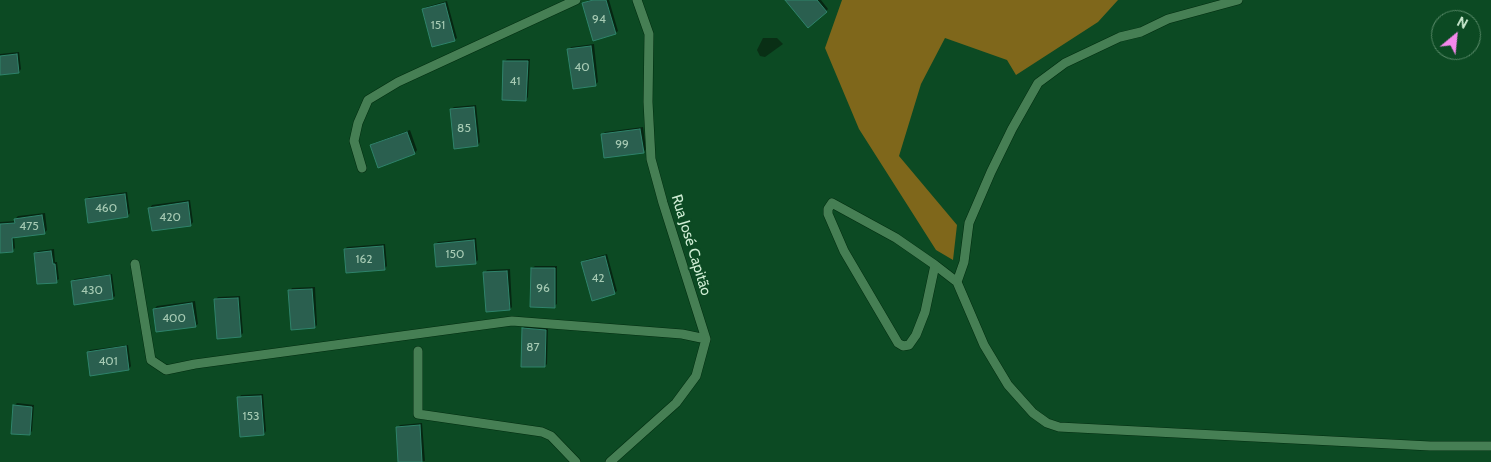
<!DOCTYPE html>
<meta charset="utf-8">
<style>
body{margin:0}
#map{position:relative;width:1491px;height:462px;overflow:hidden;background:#0c4a23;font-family:Cabin,sans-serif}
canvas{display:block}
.north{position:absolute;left:1431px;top:10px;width:50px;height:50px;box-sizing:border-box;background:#0c4a23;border:1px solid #5a8b6a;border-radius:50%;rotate:28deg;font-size:14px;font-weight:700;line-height:20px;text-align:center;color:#cfedd4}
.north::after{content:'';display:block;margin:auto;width:18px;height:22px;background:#f688ec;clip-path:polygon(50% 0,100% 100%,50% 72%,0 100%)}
</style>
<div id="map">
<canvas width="1491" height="462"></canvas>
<div class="north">N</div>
</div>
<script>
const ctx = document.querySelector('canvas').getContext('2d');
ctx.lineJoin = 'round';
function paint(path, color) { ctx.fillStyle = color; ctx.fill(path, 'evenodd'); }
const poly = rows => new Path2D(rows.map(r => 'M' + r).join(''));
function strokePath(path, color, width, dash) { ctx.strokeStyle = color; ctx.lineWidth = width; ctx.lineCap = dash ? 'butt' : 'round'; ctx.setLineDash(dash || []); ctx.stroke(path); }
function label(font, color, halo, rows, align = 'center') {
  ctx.font = font + ' Cabin,sans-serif'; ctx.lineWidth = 4; ctx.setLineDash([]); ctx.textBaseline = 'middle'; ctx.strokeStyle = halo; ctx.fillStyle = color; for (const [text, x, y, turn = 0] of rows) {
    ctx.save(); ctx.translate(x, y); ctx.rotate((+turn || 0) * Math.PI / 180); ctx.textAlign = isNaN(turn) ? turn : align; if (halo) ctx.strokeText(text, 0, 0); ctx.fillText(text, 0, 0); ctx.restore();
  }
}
const forest = poly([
 [842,0,1118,0,1098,22,1016,75,1007,60,945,38,921,84,899,156,957,225,953,260,936,250,859,129,825,48]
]);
const water = poly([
 [763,38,777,38,783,44,765,57,760,56,757,50]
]);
const shadow = poly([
 [589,0,609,0,618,31,615,33,583,4],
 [787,0,821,0,828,9,826,11],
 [447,1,457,38,454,40,423,9,426,7],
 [594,44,598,82,596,84,574,87,569,50,571,47],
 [19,52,21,69,19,72,0,74,0,54],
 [507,59,530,59,528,97,526,100,505,61],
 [476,105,480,142,478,145,451,109,454,107],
 [643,127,646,149,643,152,602,135,605,132],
 [410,130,417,150,415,153,379,166,371,145,374,143],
 [127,192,130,213,127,216,86,199,89,197],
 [190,200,193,222,191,225,150,208,152,205],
 [45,213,47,230,44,233,14,236,15,248,12,251,0,252,0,222,16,221,15,219,18,216],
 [476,238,478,260,475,263,435,244,438,242],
 [385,244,387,266,385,268,345,249,347,247],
 [54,249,55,262,57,262,59,279,56,281,35,253,38,251],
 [607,254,617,291,614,293,583,263,585,260],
 [535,266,557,266,557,304,554,306,532,268],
 [510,269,512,307,510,309,485,273,487,270],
 [112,274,115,296,113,298,72,281,75,279],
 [315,287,317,325,315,327,290,291,292,288],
 [240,296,243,333,240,336,215,300,218,297],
 [195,301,198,324,195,326,154,309,157,306],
 [525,326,548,328,547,364,545,366,523,329],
 [128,345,131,366,129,369,88,352,90,350],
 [263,394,266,431,264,434,239,398,241,395],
 [17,403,34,405,32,431,29,434,14,406],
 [422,423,425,461,399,462,397,428,400,425]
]);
const building = poly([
 [593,0,606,0,616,34,593,41,582,3,593,0],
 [785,0,817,0,827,12,808,28,785,0],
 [445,3,455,41,432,47,422,9,445,3],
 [591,46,596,86,573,89,567,49,591,46],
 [17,54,19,73,0,75,0,56,17,54],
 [503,61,528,61,526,101,502,100,503,61],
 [474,107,478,146,454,149,450,109,474,107],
 [640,129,644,153,604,158,601,134,640,129],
 [407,132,415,154,378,168,370,145,407,132],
 [125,194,128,217,88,223,85,199,125,194],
 [188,202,191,226,152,231,148,208,188,202],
 [42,215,45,234,12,238,13,252,0,253,0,224,15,223,14,219,42,215],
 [474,240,476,264,436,267,434,244,474,240],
 [383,246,385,270,346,273,344,249,383,246],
 [51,251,53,264,55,264,57,283,37,284,34,253,51,251],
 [605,256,615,294,592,301,581,262,605,256],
 [531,268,555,268,555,308,530,307,531,268],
 [507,271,510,310,486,312,483,272,507,271],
 [110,275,113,299,74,305,71,281,110,275],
 [312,289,315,328,291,330,288,290,312,289],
 [238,298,241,337,217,339,214,299,238,298],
 [192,303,196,327,156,332,153,309,192,303],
 [522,328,546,330,545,367,521,367,522,328],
 [126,346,129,370,90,376,87,352,126,346],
 [261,396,264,435,240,437,237,397,261,396],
 [13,405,32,407,30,435,11,434,13,405],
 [420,425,422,462,398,462,396,427,420,425]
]);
const street = poly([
 [1238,0,1168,19,1141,32,1120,37,1065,63,1038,83,1012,129,991,172,969,223,964,262,957,282,984,345,1008,385,1033,413,1047,423,1059,427,1430,446,1491,446],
 [362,168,354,141,358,123,368,100,398,82,576,0],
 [135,264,151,360,166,370,195,364,512,321,682,334,706,339],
 [935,265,925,312,916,335,909,345,903,346,898,343,844,251,828,214,828,209,832,203,896,238,935,265,957,282],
 [418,351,418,414,542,432,551,436,576,462],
 [610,462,676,403,696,376,706,339,663,203,651,159,648,102,649,34,637,0]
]);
const numberNames = [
 ["94",599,19],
 ["151",438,25],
 ["40",582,67],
 ["41",515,81],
 ["85",464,128],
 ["99",622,144],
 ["460",106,208],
 ["420",170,217],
 ["475",29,226],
 ["150",455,254],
 ["162",364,259],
 ["42",598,278],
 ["96",543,288],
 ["430",92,290],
 ["400",174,318],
 ["87",533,347],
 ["401",108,361],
 ["153",251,416]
];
const streetNames = [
 ["Rua José Capitão",691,245,73]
];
paint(forest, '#7f671b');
paint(water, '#092f15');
paint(shadow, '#0007');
paint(building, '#2a5f4f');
strokePath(building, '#2f836b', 1);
strokePath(street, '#002d10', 10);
strokePath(street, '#467f54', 9);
label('12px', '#a6cab3', null, numberNames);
label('15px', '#cfedd4', '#0c4a23', streetNames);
</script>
